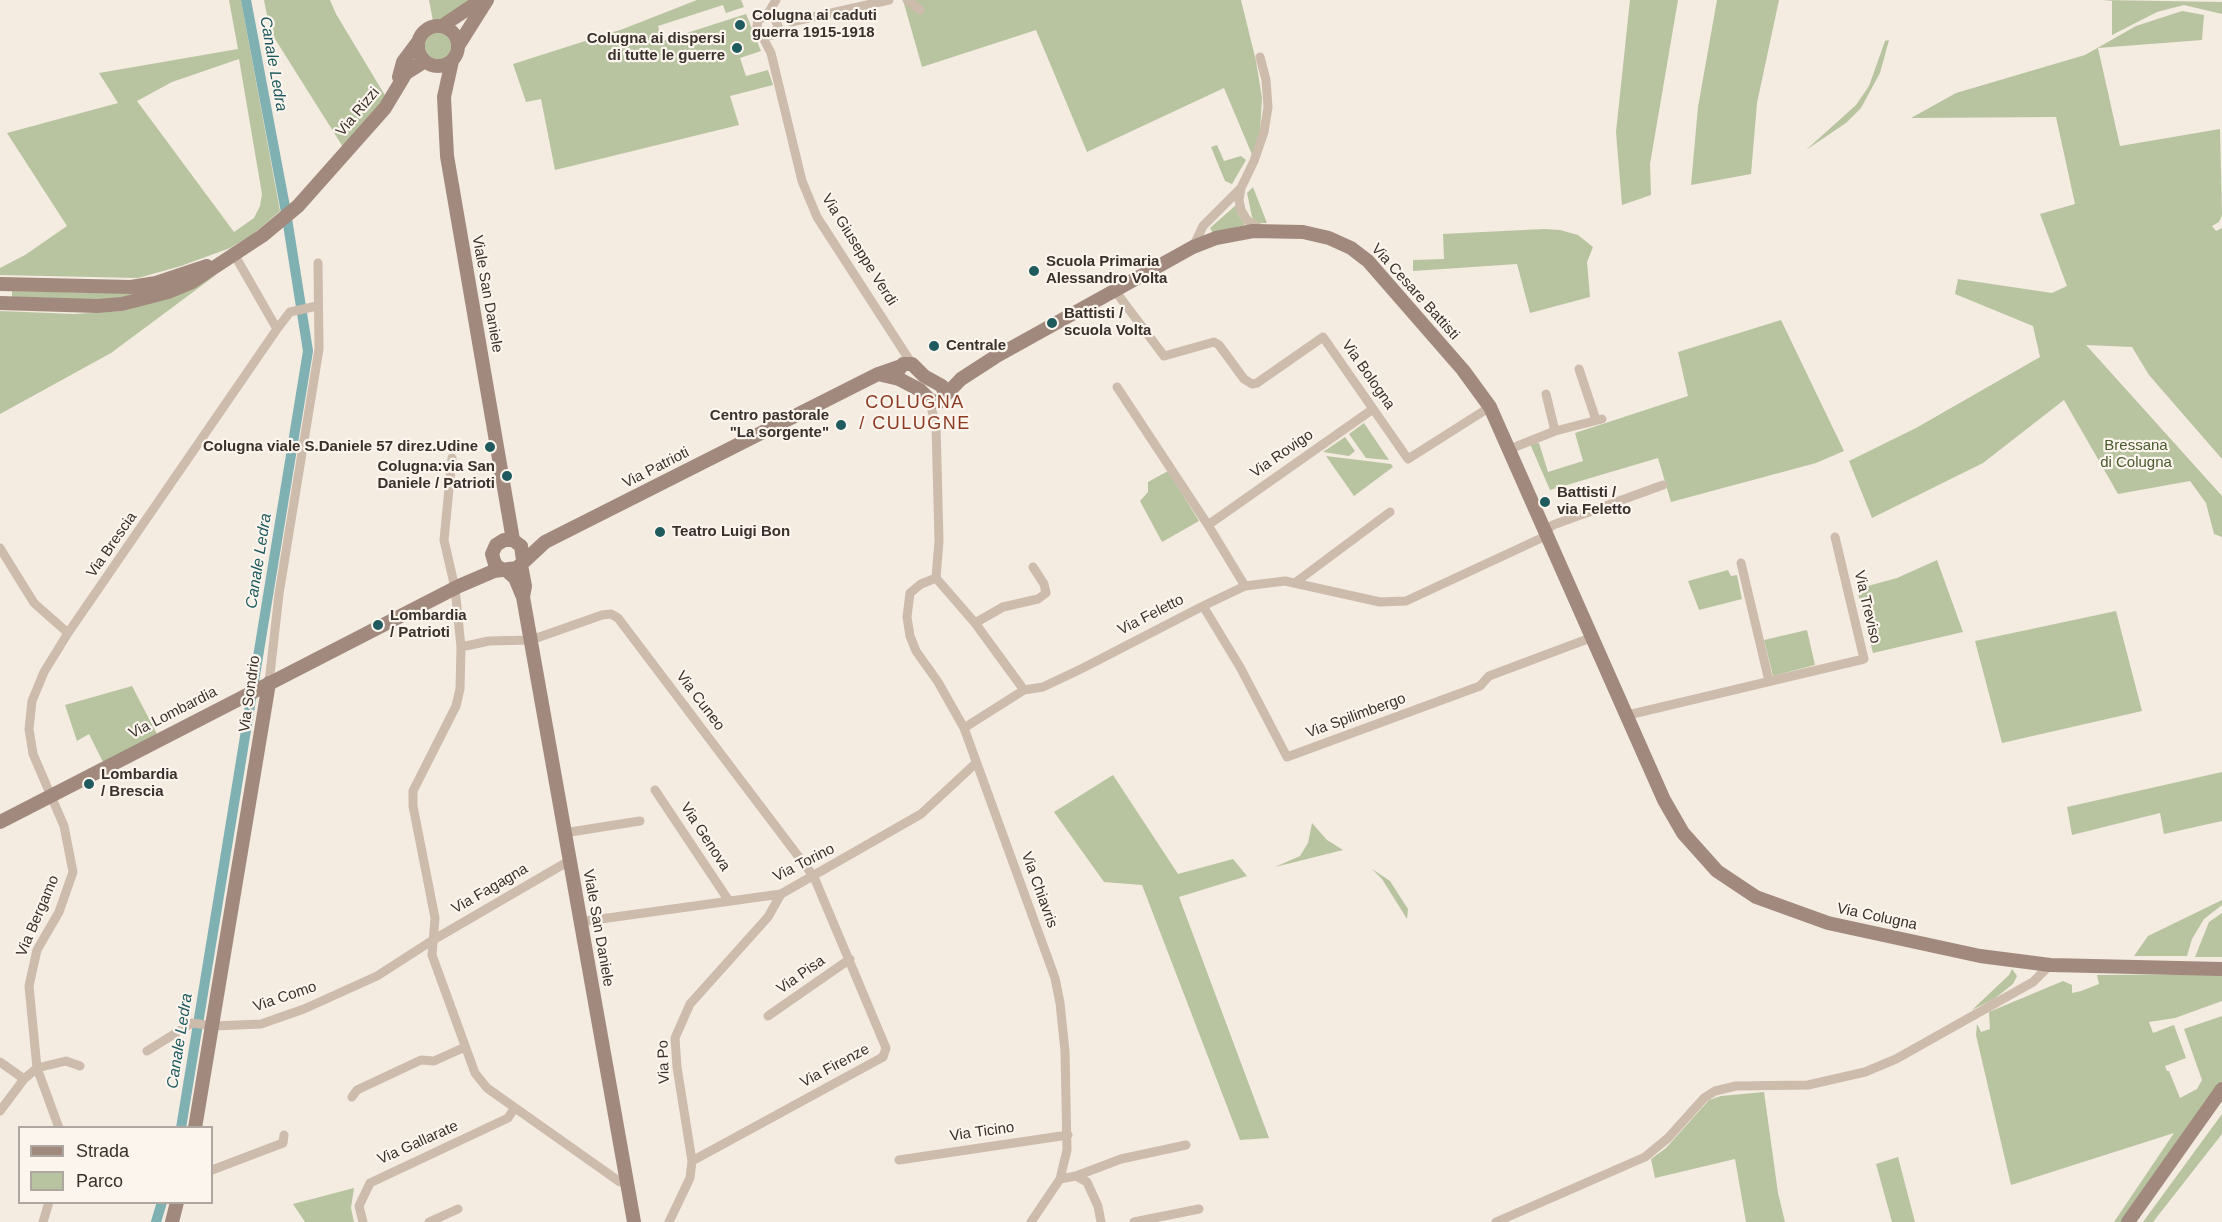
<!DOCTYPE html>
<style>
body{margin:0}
#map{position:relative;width:2222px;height:1222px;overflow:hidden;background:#f4ebe1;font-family:Arial,sans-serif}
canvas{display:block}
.legend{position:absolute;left:18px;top:1126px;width:195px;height:78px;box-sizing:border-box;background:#fbf5ee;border:2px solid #aea6a0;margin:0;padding:8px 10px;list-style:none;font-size:18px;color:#3b302b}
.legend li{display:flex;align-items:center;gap:12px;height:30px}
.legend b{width:30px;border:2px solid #aea6a0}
</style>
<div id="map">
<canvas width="2222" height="1222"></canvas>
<ul class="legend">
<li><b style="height:8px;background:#a18a7d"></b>Strada</li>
<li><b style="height:16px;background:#b8c4a0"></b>Parco</li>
</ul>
</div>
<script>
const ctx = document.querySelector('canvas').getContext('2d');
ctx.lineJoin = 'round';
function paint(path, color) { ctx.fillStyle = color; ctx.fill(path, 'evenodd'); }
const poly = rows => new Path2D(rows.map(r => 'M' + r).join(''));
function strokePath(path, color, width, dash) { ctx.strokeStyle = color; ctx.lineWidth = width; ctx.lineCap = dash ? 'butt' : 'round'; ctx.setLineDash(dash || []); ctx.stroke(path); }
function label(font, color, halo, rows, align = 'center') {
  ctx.font = font + ' Arial,sans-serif'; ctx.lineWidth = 4.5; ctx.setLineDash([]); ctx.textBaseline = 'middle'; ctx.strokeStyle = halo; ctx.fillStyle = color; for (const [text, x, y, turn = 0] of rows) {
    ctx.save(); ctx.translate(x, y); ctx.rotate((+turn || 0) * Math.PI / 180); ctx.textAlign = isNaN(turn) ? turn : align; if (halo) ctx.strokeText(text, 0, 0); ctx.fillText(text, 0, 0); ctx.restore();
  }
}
const green = poly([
 [229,0,241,0,280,211,252,235,230,248,181,266,138,278,0,275,0,268,25,255,67,226,7,133,118,103,99,73,238,49],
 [239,59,262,194,260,206,254,218,234,232,137,101,172,82],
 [264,0,330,0,336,14,386,97,343,147,270,31],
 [429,0,474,0,452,16,433,21],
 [697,0,741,0,744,7,726,13,723,5,658,26,662,41,746,14,761,51,740,58,746,76,768,70,773,85,730,96,739,125,555,170,541,99,526,102,513,64,623,29],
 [903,0,1241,0,1256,61,1262,98,1260,132,1253,157,1224,88,1087,152,1036,30,922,67],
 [1630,0,1678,0,1650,164,1651,195,1622,205,1616,132],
 [1717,0,1779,0,1757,103,1751,174,1691,185,1698,107],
 [2103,0,2222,2,2222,14,2184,5,2157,12,2112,35,2112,1],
 [2182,11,2204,15,2202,40,2098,48,2120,146,2220,129,2222,215,2219,222,2212,226,2216,231,2222,228,2222,459,2149,375,2132,347,2086,345,2222,496,2222,537,2214,534,2206,503,2190,481,2118,494,2064,400,1983,463,1872,518,1849,461,1916,428,2040,357,2033,326,1955,294,1958,279,2052,293,2067,286,2040,214,2075,204,2056,117,1911,118,1956,93,2085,55,2136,26],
 '425 46a13 13 0 1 1 26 0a13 13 0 1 1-26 0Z',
 [1889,40,1880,73,1861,108,1846,123,1806,150,1856,105,1869,86,1885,41],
 [1217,145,1224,161,1241,156,1246,160,1232,184,1225,181,1211,147],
 [1253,187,1267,223,1256,223,1252,217,1247,193],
 [1236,205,1238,214,1245,225,1213,233,1210,228],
 [1544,229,1560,230,1578,235,1593,247,1587,262,1590,297,1530,313,1517,264,1413,271,1413,260,1444,259,1443,234],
 [216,275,111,353,0,414,0,311,74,314,123,311,180,294],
 [167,286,108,301,12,297,12,291,110,293],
 [1781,320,1844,451,1816,463,1671,502,1658,458,1550,490,1530,444,1539,443,1548,472,1583,461,1575,433,1688,396,1678,352],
 [1364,423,1389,460,1366,458,1349,434],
 [1345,437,1355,451,1349,456,1323,452],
 [1326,456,1391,464,1393,467,1354,496],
 [1168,471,1199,521,1162,542,1140,501,1148,492,1148,482],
 [1937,560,1963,632,1873,653,1857,589,1897,578],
 [1728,570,1731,576,1737,575,1742,599,1699,610,1688,581],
 [2116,611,2142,711,2002,743,1975,641],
 [1807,630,1815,665,1773,676,1764,640],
 [132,686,157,734,103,762,89,734,77,741,65,705],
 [2222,772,2222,821,2164,834,2160,813,2072,835,2067,807],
 [1113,775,1178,874,1233,859,1247,876,1179,897,1269,1138,1240,1140,1142,885,1104,882,1054,812],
 [1312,823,1327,840,1343,850,1275,867,1300,856,1308,843],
 [1372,869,1390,881,1408,909,1407,919,1382,879],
 [2222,900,2222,905,2204,919,2192,939,2187,956,2134,956,2148,936],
 [2222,913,2222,957,2195,957,2209,922],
 [2012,969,2017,976,2013,984,1994,999,1972,1010,2009,975],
 [2222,974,2222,1001,2175,1018,2149,1022,2153,1033,2174,1025,2186,1058,2165,1066,2167,1071,2169,1071,2180,1098,2197,1089,2202,1080,2184,1029,2222,1016,2222,1083,2123,1222,2114,1222,2174,1133,2011,1185,1976,1035,1977,1024,1981,1032,1990,1029,1989,1012,2063,981,2072,985,2072,993,2081,991,2099,984,2097,975],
 [1764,1092,1778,1193,1785,1222,1746,1222,1735,1159,1655,1178,1651,1159,1666,1148,1709,1100,1721,1096],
 [2222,1114,2222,1134,2153,1222,2143,1222],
 [1898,1157,1910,1203,1915,1222,1892,1222,1876,1164],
 [354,1188,351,1208,354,1222,305,1222,293,1204]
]);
const canal = poly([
 [181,1128,308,351,286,212,246,0],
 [156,1222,162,1202]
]);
const street = poly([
 [776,0,767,15,758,20,757,26,771,53,802,181,817,217,912,364],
 [907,0,920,10],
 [791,22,889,0],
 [763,35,773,35,778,26,774,17,767,15],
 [1241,188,1239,200,1241,210,1247,220,1261,229],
 [1193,247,1203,226,1241,188,1254,161,1264,132,1268,107,1266,80,1260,57],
 [1116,292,1164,356,1214,342,1219,345,1244,379,1252,384,1257,383,1323,337,1408,459,1490,407],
 [277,329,290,312,317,306],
 [1579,369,1596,420],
 [1117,387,1208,525],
 [1546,394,1555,431],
 [929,400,936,425,939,541,936,578],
 [1510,449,1555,431,1602,419],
 [452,458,444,540,455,588,461,647,460,689,456,706,413,791,413,806,435,918,432,955,475,1073,487,1088,620,1182,626,1181],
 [1546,531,1553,525,1663,485],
 [0,548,34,603,68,633],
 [1741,563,1769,681],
 [936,578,921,584,910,593,907,617,910,636,916,651,938,682,964,728,1055,978,1060,1003,1065,1051,1067,1150,1060,1179,1031,1222],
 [936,578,975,623,1024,690],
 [1296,582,1390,512],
 [1245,586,1208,525,1373,409],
 [1203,606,1240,667,1287,757,1480,686,1489,676,1593,637],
 [975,623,1003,607,1038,599,1046,593,1044,584,1033,567],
 [461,647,489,641,531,640,602,615,611,614,618,618,814,877,886,1048,883,1057,692,1161],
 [269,683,279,594,319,349,318,263],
 [1628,715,1864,659,1835,537],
 [964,728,1024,690,1043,687,1083,668,1203,606,1245,586,1285,581,1380,602,1406,601,1548,535],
 [655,790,729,901],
 [564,833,640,821],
 [579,922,781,894,921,814,976,763],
 [768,1016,850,959],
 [147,1051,192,1023,214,1026,261,1024,304,1009,377,976,433,940,569,861],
 [0,1062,24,1079],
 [352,1097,357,1090,421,1060,434,1061,465,1047],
 [0,1111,24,1079,37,1068,66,1061,80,1066],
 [59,1128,37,1068,29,986,37,950,59,912,73,872,64,826,33,754,29,729,32,701,44,672,68,633,277,329,234,254],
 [899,1160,1068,1135],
 [212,1170,283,1143,284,1135],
 [1076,1176,1121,1159,1186,1145],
 [1060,1179,1076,1176,1087,1182,1098,1206,1101,1222],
 [43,1222,49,1202],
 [363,1222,359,1206,370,1183,508,1118,514,1109],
 [429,1222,458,1209],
 [669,1222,690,1178,692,1161,677,1067,675,1038,690,1004,768,917,781,894],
 [1134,1222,1199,1209],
 [1496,1222,1645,1157,1668,1138,1704,1098,1715,1091,1736,1086,1808,1085,1865,1072,1896,1059,2033,982,2050,965]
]);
const secondary = poly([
 '418 46a20 20 0 1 1 40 0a20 20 0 1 1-40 0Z',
 [442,26,481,0],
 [458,46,487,0],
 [452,61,444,97,447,156,513,540],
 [399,77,403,62,418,42],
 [0,284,131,287,156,283,207,266],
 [0,303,97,306,122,304,168,292,192,282,262,236,298,206,385,108,406,73,425,61],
 [898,371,903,364,912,364,924,376,942,386,945,394],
 [878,374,899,379,920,390,931,401,939,402,961,379,995,357,1193,247,1216,238,1253,231,1303,232,1329,238,1351,248,1368,261,1463,370,1490,407,1664,800,1683,833,1717,871,1756,897,1828,923,1980,956,2050,965,2222,969],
 [502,570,495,564,492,554,496,545,504,540,513,540,521,546,523,560],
 [507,571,515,578,523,597,525,586,521,565],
 [523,597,634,1222],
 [0,822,459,586,494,571,517,568,545,542,878,374,901,366],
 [195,1128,269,683],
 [172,1222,177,1202],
 [2128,1222,2222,1089]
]);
const markers = [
 [740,25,6,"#1f5a5e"],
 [737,48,6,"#1f5a5e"],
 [1034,271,6,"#1f5a5e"],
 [1052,323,6,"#1f5a5e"],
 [934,346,6,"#1f5a5e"],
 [841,425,6,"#1f5a5e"],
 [490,447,6,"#1f5a5e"],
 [507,476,6,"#1f5a5e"],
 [1545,502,6,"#1f5a5e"],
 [660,532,6,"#1f5a5e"],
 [378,625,6,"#1f5a5e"],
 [89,784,6,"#1f5a5e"]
];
const poiNames = [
 ["Colugna ai caduti",752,16],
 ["guerra 1915-1918",752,33],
 ["Colugna ai dispersi",725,39,"right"],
 ["di tutte le guerre",725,56,"right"],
 ["Scuola Primaria",1046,262],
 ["Alessandro Volta",1046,279],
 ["Battisti /",1064,314],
 ["scuola Volta",1064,331],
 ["Centrale",946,346],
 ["Centro pastorale",829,416,"right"],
 ["\"La sorgente\"",829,433,"right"],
 ["Colugna viale S.Daniele 57 direz.Udine",478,447,"right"],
 ["Colugna:via San",495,467,"right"],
 ["Daniele / Patrioti",495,484,"right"],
 ["Battisti /",1557,493],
 ["via Feletto",1557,510],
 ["Teatro Luigi Bon",672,532],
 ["Lombardia",390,616],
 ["/ Patrioti",390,633],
 ["Lombardia",101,775],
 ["/ Brescia",101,792]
];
const streetNames = [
 ["Via Rizzi",358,112,-50],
 ["Via Giuseppe Verdi",859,250,58],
 ["Via Cesare Battisti",1415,292,48],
 ["Viale San Daniele",487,294,80],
 ["Via Bologna",1368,375,55],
 ["Via Rovigo",1282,454,-35],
 ["Via Patrioti",656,468,-27],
 ["Via Brescia",112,545,-55],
 ["Via Treviso",1867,607,77],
 ["Via Feletto",1151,615,-27],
 ["Via Sondrio",250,694,-82],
 ["Via Cuneo",700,701,53],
 ["Via Lombardia",173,713,-27],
 ["Via Spilimbergo",1356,716,-20],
 ["Via Genova",705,837,57],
 ["Via Torino",804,863,-27],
 ["Via Fagagna",490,889,-30],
 ["Via Chiavris",1039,890,70],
 ["Via Bergamo",38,916,-67],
 ["Via Colugna",1877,917,12],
 ["Viale San Daniele",598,928,80],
 ["Via Pisa",801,975,-35],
 ["Via Como",285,997,-19],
 ["Via Po",664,1062,-92],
 ["Via Firenze",835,1066,-28],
 ["Via Ticino",982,1132,-8],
 ["Via Gallarate",418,1143,-24]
];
const parkNames = [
 ["Bressana",2136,446],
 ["di Colugna",2136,463]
];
const waterNames = [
 ["Canale Ledra",273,64,80],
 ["Canale Ledra",259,561,-81],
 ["Canale Ledra",180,1041,-81]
];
const quarterNames = [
 ["COLUGNA",915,403],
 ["/ CULUGNE",915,424]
];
paint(green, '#b8c4a0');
strokePath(canal, '#7fb0b2', 10);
strokePath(street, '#cdbbac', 9);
strokePath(secondary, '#a18a7d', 14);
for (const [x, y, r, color] of markers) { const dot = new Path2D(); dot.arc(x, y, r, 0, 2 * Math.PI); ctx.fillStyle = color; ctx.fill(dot); strokePath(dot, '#fbf5ee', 2); }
label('bold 15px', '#3b302b', '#fbf5ee', poiNames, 'left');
label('15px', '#3b302b', '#fbf5ee', streetNames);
label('15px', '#4a5a2e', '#fbf5ee', parkNames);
label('italic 16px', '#1f5a5e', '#fbf5ee', waterNames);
ctx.letterSpacing = '1.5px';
label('18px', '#8c3b22', '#fbf5ee', quarterNames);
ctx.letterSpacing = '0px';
</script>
